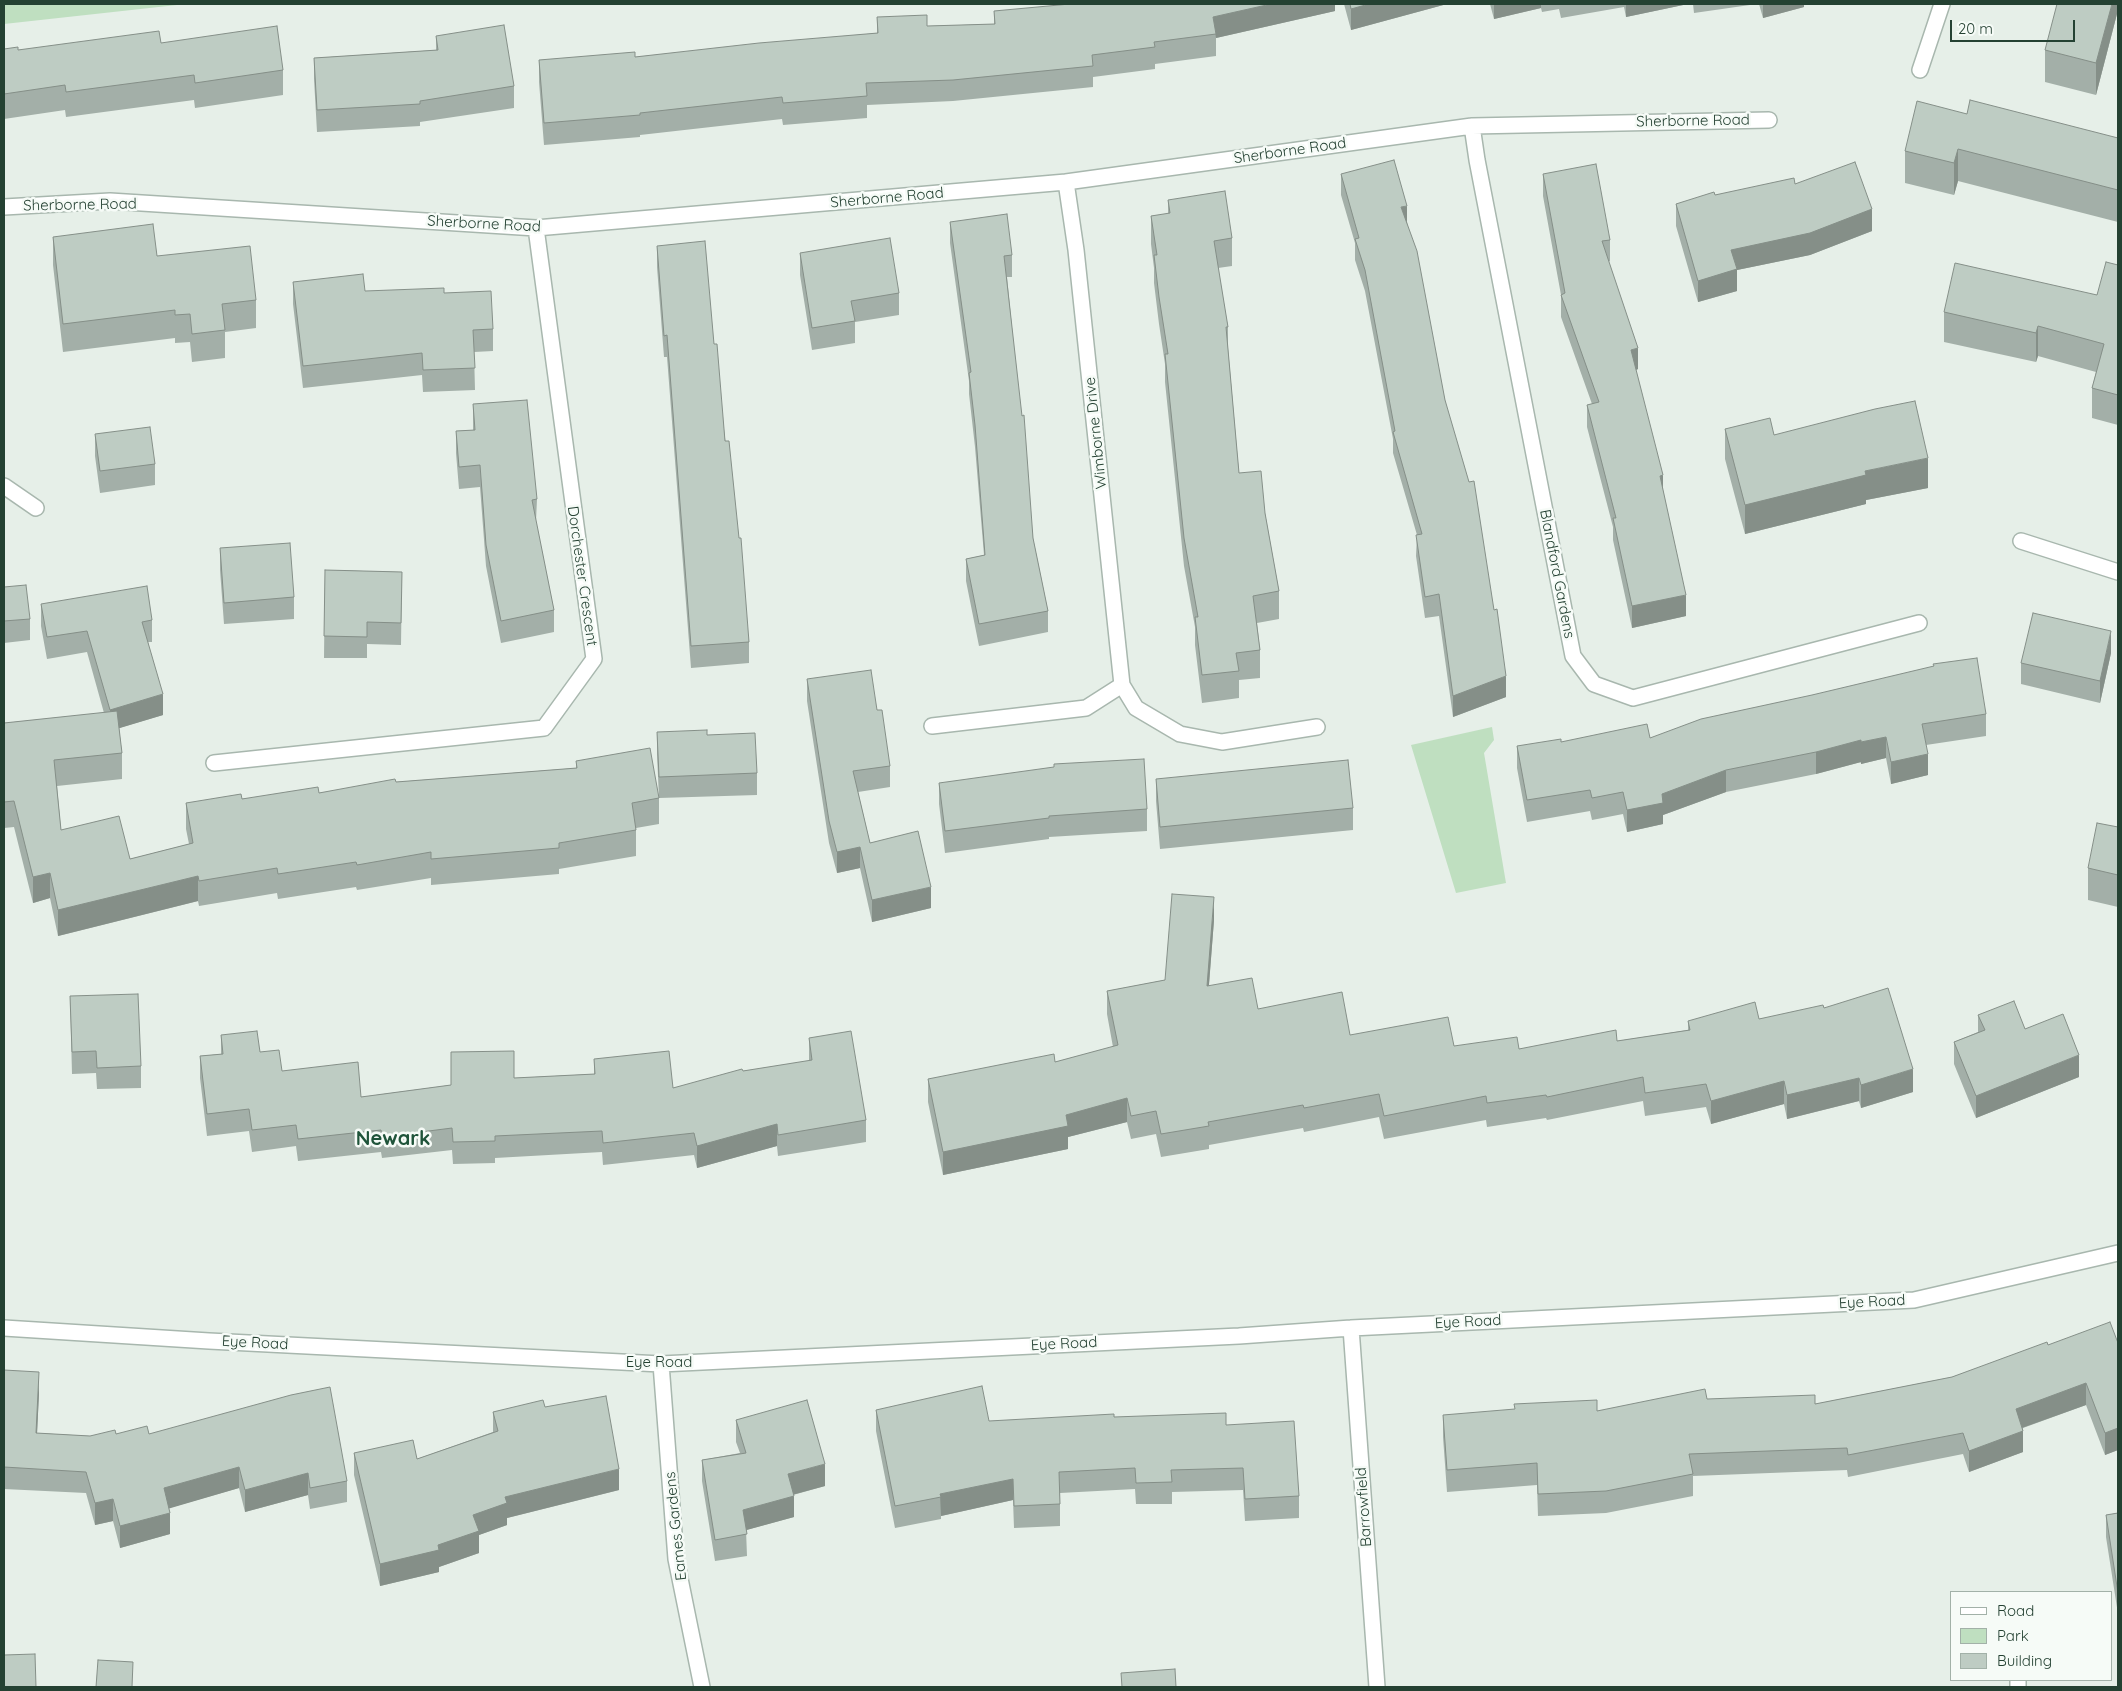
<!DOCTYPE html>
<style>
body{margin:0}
#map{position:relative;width:2122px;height:1691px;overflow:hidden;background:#e6efe8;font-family:Quicksand,sans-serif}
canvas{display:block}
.frame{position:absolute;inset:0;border:5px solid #244132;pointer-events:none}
.legend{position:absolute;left:1950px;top:1591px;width:162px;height:90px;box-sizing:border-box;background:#f6fbf7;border:1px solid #a2b1a8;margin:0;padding:6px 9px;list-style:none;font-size:15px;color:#244132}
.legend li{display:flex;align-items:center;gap:10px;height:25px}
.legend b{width:25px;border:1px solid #a2b1a8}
.scale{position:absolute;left:1950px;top:20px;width:125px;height:22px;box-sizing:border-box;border:2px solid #244132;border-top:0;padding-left:6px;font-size:15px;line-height:18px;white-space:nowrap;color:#244132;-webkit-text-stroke:4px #f6fbf7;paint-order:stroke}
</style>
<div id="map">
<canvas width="2122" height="1691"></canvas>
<div class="frame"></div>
<ul class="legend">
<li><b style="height:6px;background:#fff"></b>Road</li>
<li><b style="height:14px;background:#bfdfc0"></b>Park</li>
<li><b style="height:14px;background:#beccc3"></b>Building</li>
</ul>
<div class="scale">20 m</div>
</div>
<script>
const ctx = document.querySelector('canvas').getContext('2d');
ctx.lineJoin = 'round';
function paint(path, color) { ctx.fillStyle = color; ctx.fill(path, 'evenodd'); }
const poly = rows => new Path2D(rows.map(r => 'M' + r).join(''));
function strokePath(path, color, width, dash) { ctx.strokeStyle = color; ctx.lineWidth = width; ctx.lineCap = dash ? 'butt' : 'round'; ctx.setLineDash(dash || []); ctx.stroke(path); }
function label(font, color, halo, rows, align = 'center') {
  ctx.font = font + ' Quicksand,sans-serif'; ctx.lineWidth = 5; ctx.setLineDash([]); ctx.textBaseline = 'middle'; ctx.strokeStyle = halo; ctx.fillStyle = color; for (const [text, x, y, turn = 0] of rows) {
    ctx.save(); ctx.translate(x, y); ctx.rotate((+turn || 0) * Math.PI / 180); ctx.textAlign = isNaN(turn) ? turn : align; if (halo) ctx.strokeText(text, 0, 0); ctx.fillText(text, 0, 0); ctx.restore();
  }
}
const green = poly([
 [4,4,186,4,4,24],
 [1492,727,1494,740,1484,753,1506,883,1456,893,1411,745]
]);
const minor = poly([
 [1920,70,1942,4],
 [1472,126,1477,160,1573,656,1594,684,1633,698,1919,623],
 [4,207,110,201,536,228,1066,182,1472,126,1769,120],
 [4,486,36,508],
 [2021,541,2118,572],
 [1122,685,1136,708,1180,734,1222,742,1317,727],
 [932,726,1086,708,1122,685,1076,250,1066,182],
 [214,763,544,728,594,659,536,228],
 [4,1328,209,1341,661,1364,1239,1336,1351,1328,1914,1300,2118,1253],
 [1351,1328,1377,1687],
 [661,1364,676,1559,702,1687],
 [2018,1680,2018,1687]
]);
const wall = poly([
 [1335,4,1335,11,1216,38,1216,56,1155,64,1155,69,1093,77,1093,87,953,101,867,105,867,118,783,125,782,119,640,135,640,137,544,145,539,82,539,60,635,57,877,33,877,17,927,26,994,24,994,11],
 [1344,4,1447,4,1351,30],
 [1490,4,1688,4,1626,17,1624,7,1561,18,1559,9,1542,12,1541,8,1494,19],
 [1693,4,1757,4,1694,13],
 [1759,4,1804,4,1804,7,1763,18],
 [2118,4,2118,10,2096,95,2045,82,2045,50],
 [436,36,514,86,514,108,420,122,420,126,317,132,314,79,314,58,436,50],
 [161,43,283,70,283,95,195,108,194,100,66,117,65,110,4,119,4,49,18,50],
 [1967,114,2118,138,2118,222,1958,181,1954,195,1905,183,1905,151],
 [1341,174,1407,222,1445,400,1506,697,1453,717,1439,616,1425,618,1416,556,1417,535,1393,453,1393,439,1365,291,1355,260,1355,243,1341,195],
 [1543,174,1610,240,1610,261,1608,262,1638,369,1636,370,1663,490,1686,616,1632,628,1613,540,1613,527,1587,427,1587,405,1592,404,1561,317,1561,295,1543,196],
 [1795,184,1872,231,1810,255,1737,270,1737,291,1698,302,1676,226,1676,204,1715,195],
 [1168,200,1232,238,1232,266,1218,268,1228,327,1228,348,1239,473,1265,513,1279,591,1279,619,1257,623,1260,650,1260,678,1239,680,1239,698,1202,703,1195,645,1195,627,1184,566,1165,382,1165,364,1159,324,1154,283,1154,268,1151,244,1151,216,1168,214],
 [950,222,1012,255,1012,277,1007,277,1033,538,1048,611,1048,632,979,646,966,581,966,559,984,555,975,447,969,394,969,381,950,243],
 [53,237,157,256,256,300,256,328,225,332,225,358,192,362,190,342,175,343,175,338,63,352,53,265],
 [657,246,714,344,749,642,749,663,691,668,667,357,664,357,657,267],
 [800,253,899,293,899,315,855,322,855,343,812,350,800,275],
 [2118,265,2118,425,2092,418,2092,388,2096,372,2038,356,2036,362,1944,342,1944,312,2097,295],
 [293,282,365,291,444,293,493,329,493,351,474,352,475,390,423,392,422,375,303,388,293,304],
 [473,404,537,499,536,521,554,610,554,632,501,643,486,566,480,487,459,489,456,453,456,431,473,430],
 [1725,429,1774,435,1928,488,1866,500,1866,504,1745,534,1725,459],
 [95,434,155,464,155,485,100,493,95,456],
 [220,548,294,597,294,619,224,624,220,570],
 [325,570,402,572,401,645,367,644,367,658,324,658],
 [4,587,30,619,30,640,4,643],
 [41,604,152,620,152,642,148,642,163,715,119,728,122,753,122,779,57,786,61,830,130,859,189,844,186,829,186,803,319,793,396,782,576,768,576,761,659,798,657,754,657,732,707,735,757,773,757,795,659,798,659,824,636,828,636,856,559,869,559,874,431,885,431,878,357,890,356,887,278,899,277,893,199,906,198,901,58,936,50,898,33,903,14,827,4,828,4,723,104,713,87,652,47,659,41,626],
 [2111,653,2100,703,2021,684,2021,663],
 [807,679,877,710,890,766,890,787,858,792,870,843,931,908,872,922,860,868,837,873,829,843,807,701],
 [1986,714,1986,736,1926,745,1928,775,1891,784,1886,758,1861,764,1861,762,1816,774,1726,792,1663,815,1663,824,1627,832,1623,814,1592,820,1590,811,1527,822,1517,768,1517,746,1561,742,1650,738],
 [1156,779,1353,808,1353,830,1160,849,1156,801],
 [939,783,1147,809,1147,831,1049,837,1049,839,945,853,939,804],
 [2118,827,2118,907,2088,900,2088,868],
 [1214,920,1209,985,1258,1009,1350,1035,1454,1046,1519,1049,1617,1041,1688,1030,1688,1021,1759,1019,1824,1008,1913,1092,1861,1108,1859,1101,1787,1119,1784,1104,1711,1124,1706,1107,1645,1116,1643,1101,1547,1120,1546,1118,1487,1127,1486,1120,1384,1139,1379,1117,1304,1132,1303,1128,1209,1145,1209,1149,1161,1157,1156,1134,1131,1139,1127,1122,1068,1137,1068,1149,943,1175,928,1102,928,1079,1055,1062,1113,1047,1107,1014,1107,991,1165,980],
 [70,996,141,1066,141,1088,97,1089,96,1073,72,1074],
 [1978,1015,2079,1077,1976,1118,1954,1064,1954,1042,1978,1032],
 [221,1035,260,1052,282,1071,361,1097,451,1085,451,1052,514,1078,594,1074,594,1059,673,1088,743,1071,809,1061,809,1038,866,1120,866,1142,778,1156,777,1146,697,1168,694,1155,603,1165,602,1152,495,1158,495,1163,453,1164,452,1150,382,1158,381,1152,298,1161,296,1146,252,1152,249,1131,207,1136,200,1078,200,1056,221,1054],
 [2118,1343,2118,1450,2105,1455,2086,1405,2023,1428,2023,1452,1969,1472,1963,1454,1848,1477,1847,1470,1693,1476,1693,1496,1606,1513,1538,1516,1537,1485,1447,1492,1443,1437,1443,1415,1597,1411,1707,1399,1815,1404,1952,1377,2048,1345],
 [4,1370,39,1393,37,1433,90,1436,116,1434,149,1434,347,1481,347,1502,310,1509,308,1495,245,1512,239,1488,169,1508,170,1534,120,1548,113,1521,95,1525,86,1493,4,1489],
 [545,1407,619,1490,507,1518,507,1525,479,1535,479,1553,439,1567,439,1572,380,1586,354,1475,354,1453,417,1459,493,1432,493,1412],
 [876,1410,989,1421,1114,1417,1226,1425,1299,1496,1299,1518,1245,1521,1243,1490,1172,1492,1172,1504,1136,1504,1135,1489,1060,1493,1060,1526,1014,1528,1013,1500,941,1516,941,1519,895,1528,876,1431],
 [736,1420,825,1486,793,1495,794,1517,746,1530,747,1556,715,1561,702,1481,702,1460,740,1453,736,1442],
 [2118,1513,2118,1614,2106,1537,2106,1515]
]);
const shadedWall = poly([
 [1271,4,1335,4,1335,11,1216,38,1213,17],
 [1369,4,1447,4,1351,30,1351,9],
 [1494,4,1541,4,1541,8,1494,19],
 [1626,4,1688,4,1626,17],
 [1763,4,1804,4,1804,7,1763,18],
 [2112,4,2118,4,2118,10,2096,95,2096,63],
 [1958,149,1958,181,1954,195,1954,163],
 [1407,206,1407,227,1401,207],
 [1872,209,1872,231,1810,255,1737,270,1737,291,1698,302,1698,281,1731,250],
 [2038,326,2038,356,2036,362,2036,333],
 [1638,348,1638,369,1631,372,1631,350],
 [1928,458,1928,488,1866,500,1866,504,1745,534,1745,505,1865,471],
 [1663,475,1663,497,1660,476],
 [1686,595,1686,616,1632,628,1632,606],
 [2111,631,2111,653,2100,703,2100,681],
 [1506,676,1506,697,1453,717,1453,696],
 [163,694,163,715,110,731,110,710],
 [1886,737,1886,758,1861,764,1861,742],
 [1861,740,1861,762,1816,774,1816,752],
 [1928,754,1928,775,1891,784,1891,762],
 [1726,770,1726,792,1663,815,1663,824,1627,832,1627,810,1662,794],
 [860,847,860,868,837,873,837,852],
 [50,873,50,898,33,903,33,877],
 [198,876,198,901,58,936,58,910],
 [931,887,931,908,872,922,872,900],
 [1214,897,1214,920,1207,1009,1207,986],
 [2079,1055,2079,1077,1976,1118,1976,1096],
 [1913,1069,1913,1092,1861,1108,1861,1085],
 [1859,1078,1859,1101,1787,1119,1787,1095],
 [1784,1081,1784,1104,1711,1124,1711,1101],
 [1127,1098,1127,1122,1068,1137,1068,1149,943,1175,943,1152,1066,1115],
 [777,1124,777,1146,697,1168,697,1146],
 [39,1372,39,1393,36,1455,36,1433],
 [2086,1383,2086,1405,2016,1430,2016,1409],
 [2118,1428,2118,1450,2105,1455,2105,1433],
 [2023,1431,2023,1452,1969,1472,1969,1451],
 [825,1464,825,1486,788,1496,788,1474],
 [239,1467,239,1488,164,1510,164,1488],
 [619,1469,619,1490,507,1518,507,1525,479,1535,479,1553,439,1567,439,1572,380,1586,380,1564,438,1545,473,1515,505,1497],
 [308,1473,308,1495,245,1512,245,1490],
 [1013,1479,1013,1500,941,1516,940,1494],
 [794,1496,794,1517,743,1531,743,1510],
 [113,1499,113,1521,95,1525,95,1503],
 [170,1513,170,1534,120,1548,120,1526]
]);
const building = poly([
 [1070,4,1271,4,1213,17,1216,34,1154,42,1155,47,1092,55,1093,66,953,80,866,83,867,96,783,103,782,97,640,113,640,115,544,123,539,60,635,52,635,57,759,43,878,33,877,17,927,15,927,26,995,24,994,11,1070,4],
 [1350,4,1369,4,1351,9,1350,4],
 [2057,4,2112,4,2096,63,2045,50,2057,4],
 [504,25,514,86,420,101,420,104,317,110,314,58,438,50,436,36,504,25],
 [277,26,283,70,195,83,194,75,66,92,65,85,4,94,4,49,18,47,18,50,159,31,161,43,277,26],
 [1970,100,2118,138,2118,190,1958,149,1954,163,1905,151,1917,101,1967,114,1970,100],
 [1394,160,1407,206,1401,207,1417,251,1445,400,1469,482,1474,481,1494,610,1497,609,1506,676,1453,696,1439,594,1425,597,1416,535,1422,534,1393,432,1395,431,1365,270,1355,239,1359,238,1341,174,1394,160],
 [1855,162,1872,209,1810,233,1731,250,1737,269,1698,281,1676,204,1714,192,1715,195,1794,178,1795,184,1855,162],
 [1596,164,1610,240,1602,241,1638,348,1631,350,1663,475,1660,476,1686,595,1632,606,1613,518,1616,518,1587,405,1599,402,1561,295,1565,293,1543,174,1596,164],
 [1225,191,1232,238,1214,241,1228,327,1226,327,1239,473,1261,471,1265,513,1279,591,1253,596,1260,650,1236,653,1239,671,1202,675,1195,617,1198,617,1184,538,1165,354,1168,354,1159,297,1154,255,1157,255,1151,216,1170,213,1168,200,1225,191],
 [1007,214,1012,255,1004,256,1022,416,1024,415,1033,538,1048,611,979,624,966,559,985,555,975,425,969,373,971,372,950,222,1007,214],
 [153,224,157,256,250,246,256,300,222,304,225,330,192,334,190,314,175,315,175,310,63,324,53,237,153,224],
 [890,238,899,293,851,301,855,321,812,328,800,253,890,238],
 [705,241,714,344,717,344,725,441,729,441,739,538,741,538,749,642,691,646,667,335,664,336,657,246,705,241],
 [2106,262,2118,265,2118,395,2092,388,2104,344,2038,326,2036,333,1944,312,1955,263,2097,295,2106,262],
 [363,274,365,291,444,288,444,293,491,291,493,329,473,330,475,368,423,370,422,353,303,366,293,282,363,274],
 [527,400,537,499,532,500,554,610,501,621,486,545,480,465,459,467,456,431,475,430,473,404,527,400],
 [1915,401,1928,458,1865,471,1866,475,1745,505,1725,429,1770,418,1774,435,1875,409,1915,401],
 [150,427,155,464,100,471,95,434,150,427],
 [290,543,294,597,224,603,220,548,290,543],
 [325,570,402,572,401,623,367,622,367,637,324,636,325,570],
 [26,585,30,619,4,621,4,587,26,585],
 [147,586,152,620,142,622,163,694,110,710,87,631,47,637,41,604,147,586],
 [2033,613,2111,631,2100,681,2021,663,2033,613],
 [1977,658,1986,714,1922,724,1928,754,1891,762,1886,737,1861,742,1861,740,1816,752,1726,770,1662,794,1663,803,1627,810,1623,792,1592,798,1590,790,1527,800,1517,746,1561,739,1561,742,1647,724,1650,738,1701,719,1812,695,1934,666,1933,664,1977,658],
 [871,670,877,710,882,710,890,766,853,771,870,843,918,831,931,887,872,900,860,847,837,852,829,821,807,679,871,670],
 [117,711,122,753,54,760,61,830,119,816,130,859,193,843,186,803,241,794,242,799,318,787,319,793,395,779,396,782,577,768,576,761,650,748,659,798,632,803,636,830,559,843,559,848,431,859,431,852,357,865,356,862,278,874,277,868,199,881,198,876,58,910,50,873,33,877,14,801,4,802,4,723,117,711],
 [707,730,707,735,755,733,757,773,659,777,657,732,707,730],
 [1144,759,1147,809,1049,816,1049,818,945,831,939,783,1054,767,1054,764,1144,759],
 [1348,760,1353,808,1160,827,1156,779,1348,760],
 [2097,823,2118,827,2118,875,2088,868,2097,823],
 [1172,894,1214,897,1207,986,1252,978,1258,1009,1342,992,1350,1035,1448,1017,1454,1046,1517,1037,1519,1049,1616,1030,1617,1041,1690,1030,1688,1021,1755,1002,1759,1019,1823,1005,1824,1008,1888,988,1913,1069,1861,1085,1859,1078,1787,1095,1784,1081,1711,1101,1706,1084,1645,1093,1643,1077,1547,1097,1546,1095,1487,1103,1486,1096,1384,1116,1379,1094,1304,1108,1303,1105,1208,1122,1209,1126,1161,1134,1156,1111,1131,1116,1127,1098,1066,1115,1068,1126,943,1152,928,1079,1054,1054,1055,1062,1118,1045,1107,991,1165,980,1172,894],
 [138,994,141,1066,97,1068,96,1051,72,1052,70,996,138,994],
 [2014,1001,2025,1029,2063,1014,2079,1055,1976,1096,1954,1042,1985,1030,1978,1015,2014,1001],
 [257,1031,260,1052,279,1050,282,1071,358,1062,361,1097,451,1085,451,1052,514,1051,514,1078,595,1074,594,1059,669,1051,673,1088,742,1069,743,1071,812,1060,809,1038,851,1031,866,1120,778,1135,777,1124,697,1146,694,1133,603,1143,602,1131,495,1136,495,1141,453,1142,452,1128,382,1137,381,1130,298,1139,296,1125,252,1130,249,1109,207,1114,200,1056,223,1054,221,1035,257,1031],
 [2110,1322,2118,1343,2118,1428,2105,1433,2086,1383,2016,1409,2023,1431,1969,1451,1963,1433,1848,1455,1847,1448,1689,1454,1693,1474,1606,1491,1538,1494,1537,1463,1447,1470,1443,1415,1515,1409,1514,1404,1597,1400,1597,1411,1705,1389,1707,1399,1815,1395,1815,1404,1952,1377,2047,1342,2048,1345,2110,1322],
 [4,1370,39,1372,36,1433,90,1436,115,1430,116,1434,147,1426,149,1434,291,1395,330,1387,347,1481,310,1488,308,1473,245,1490,239,1467,164,1488,170,1513,120,1526,113,1499,95,1503,86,1472,4,1467,4,1370],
 [982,1386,989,1421,1114,1414,1114,1417,1226,1413,1226,1425,1294,1421,1299,1496,1245,1499,1243,1468,1171,1470,1172,1482,1136,1483,1135,1468,1059,1472,1060,1504,1014,1506,1013,1479,940,1494,941,1497,895,1506,876,1410,982,1386],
 [606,1396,619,1469,505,1497,507,1503,473,1515,479,1531,438,1545,439,1550,380,1564,354,1453,413,1440,417,1459,498,1431,493,1412,543,1400,545,1407,606,1396],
 [807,1400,825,1464,788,1474,794,1496,743,1510,747,1534,715,1540,702,1460,746,1453,736,1420,807,1400],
 [2118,1513,2118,1593,2106,1515,2118,1513],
 [35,1654,36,1687,4,1687,4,1655,35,1654],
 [98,1660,133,1662,132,1687,96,1687,98,1660],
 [1175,1669,1176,1687,1122,1687,1121,1673,1175,1669]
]);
const streetNames = [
 ["Sherborne Road",1693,121,-1],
 ["Sherborne Road",1290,151,-8],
 ["Sherborne Road",887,198,-5],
 ["Sherborne Road",80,205,-1],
 ["Sherborne Road",484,224,3],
 ["Wimborne Drive",1096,433,-96],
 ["Blandford Gardens",1557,574,79],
 ["Dorchester Crescent",582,576,82],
 ["Eye Road",1872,1302,-3],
 ["Eye Road",1468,1322,-3],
 ["Eye Road",255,1343,3],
 ["Eye Road",1064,1344,-3],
 ["Eye Road",659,1362],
 ["Barrowfield",1364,1507,-94],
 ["Eames Gardens",676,1526,-96]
];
const districtNames = [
 ["Newark",393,1139]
];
paint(green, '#bfdfc0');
strokePath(minor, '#a8b7ae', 18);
strokePath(minor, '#fff', 15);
paint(wall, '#a3afa8');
paint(shadedWall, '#858f88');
paint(building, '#beccc3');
strokePath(building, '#858f88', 1);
label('15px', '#244132', '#f6fbf7', streetNames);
label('bold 20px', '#1f543a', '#f6fbf7', districtNames);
</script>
